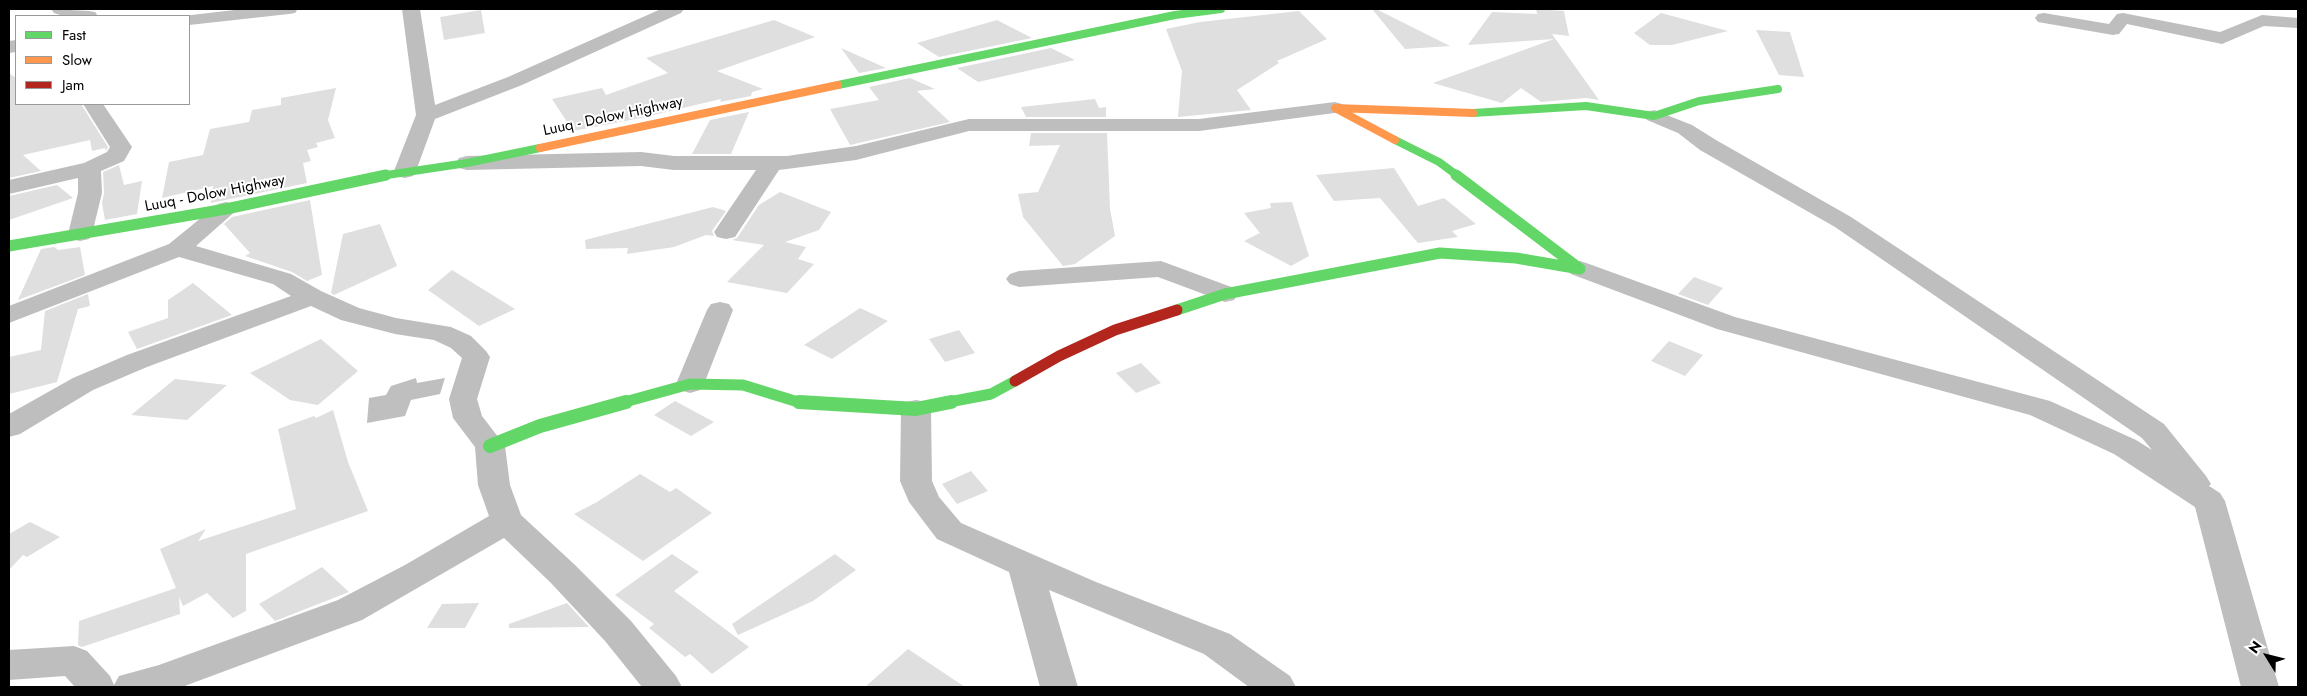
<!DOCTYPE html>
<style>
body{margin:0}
#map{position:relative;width:2307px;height:696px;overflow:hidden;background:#fff;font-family:Jost,sans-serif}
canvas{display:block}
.frame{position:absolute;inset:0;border:10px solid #000;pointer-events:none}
.legend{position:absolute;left:15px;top:15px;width:175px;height:90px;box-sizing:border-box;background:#fff;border:1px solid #999;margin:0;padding:6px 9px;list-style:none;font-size:15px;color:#000}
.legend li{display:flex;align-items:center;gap:10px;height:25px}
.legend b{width:25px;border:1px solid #999}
.north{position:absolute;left:2242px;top:631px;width:50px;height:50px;-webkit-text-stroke:4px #fff;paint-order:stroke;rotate:306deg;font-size:14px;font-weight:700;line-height:20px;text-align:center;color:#000}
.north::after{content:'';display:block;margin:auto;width:18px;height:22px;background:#000;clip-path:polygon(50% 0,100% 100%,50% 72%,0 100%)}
</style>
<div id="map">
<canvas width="2307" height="696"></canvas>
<div class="frame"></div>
<ul class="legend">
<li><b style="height:6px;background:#63d668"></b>Fast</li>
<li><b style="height:6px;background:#ff974d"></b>Slow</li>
<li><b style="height:6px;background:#b3261e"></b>Jam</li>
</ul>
<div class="north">N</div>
</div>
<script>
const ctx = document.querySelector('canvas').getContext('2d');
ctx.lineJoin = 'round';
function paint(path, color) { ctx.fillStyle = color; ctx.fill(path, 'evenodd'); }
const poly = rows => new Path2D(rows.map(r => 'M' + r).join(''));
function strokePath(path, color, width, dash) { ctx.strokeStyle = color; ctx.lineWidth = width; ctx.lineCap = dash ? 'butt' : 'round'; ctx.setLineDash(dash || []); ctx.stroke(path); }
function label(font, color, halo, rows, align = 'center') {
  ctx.font = font + ' Jost,sans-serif'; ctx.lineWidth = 4; ctx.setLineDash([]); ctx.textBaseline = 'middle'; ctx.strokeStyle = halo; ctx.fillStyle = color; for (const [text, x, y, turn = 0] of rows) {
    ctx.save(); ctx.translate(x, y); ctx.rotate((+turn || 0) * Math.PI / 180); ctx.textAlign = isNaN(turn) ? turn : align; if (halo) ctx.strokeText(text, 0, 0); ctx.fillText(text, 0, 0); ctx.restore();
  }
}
const water = poly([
 [416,378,417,383,445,378,440,394,411,400,405,416,367,423,369,398,386,395,391,386]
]);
const building = poly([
 [1372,9,1376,9,1450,46,1405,49],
 [1536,9,1564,11,1569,36,1552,34,1599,100,1586,98,1541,102,1521,88,1502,103,1433,83,1554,39,1468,45,1492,12,1537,14],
 [481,10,485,33,444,40,440,17],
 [1299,11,1327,39,1277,61,1279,63,1237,90,1251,110,1178,117,1182,71,1166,29,1200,22],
 [1661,13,1728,31,1672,45,1650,45,1634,33],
 [774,20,815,37,717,71,763,89,752,92,751,96,720,102,721,99,641,118,573,131,552,99,602,88,606,95,668,73,646,58],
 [997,20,1032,38,939,57,917,43],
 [1756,30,1790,32,1804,77,1779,75],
 [841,48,886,68,859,73],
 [1051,48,1075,60,978,82,957,68],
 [9,73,16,78,16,104,81,104,108,147,106,151,105,148,92,151,90,140,23,155,41,171,9,178],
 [910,78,935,89,917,91,950,122,850,145,830,109,879,100,869,87],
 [336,88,328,120,335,138,316,143,318,147,307,150,311,161,303,163,307,183,211,203,213,186,162,198,169,162,203,155,210,129,249,122,252,110,281,105,281,98],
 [1095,99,1099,108,1106,107,1106,117,1026,117,1021,107],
 [749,112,731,154,692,154,710,120],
 [1031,133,1107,133,1110,209,1115,236,1075,264,1063,266,1023,217,1018,194,1038,192,1060,145,1029,146],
 [119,165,124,185,142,181,137,214,105,220,102,203,104,193,103,172],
 [1394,168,1418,206,1444,198,1476,224,1452,231,1458,237,1418,243,1380,198,1334,201,1316,175],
 [57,185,73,198,9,220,9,196],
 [780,192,831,212,819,230,785,242,806,247,798,259,814,264,787,293,727,282,764,245,732,240,737,238,759,205],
 [310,200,322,275,307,281,292,272,245,256,250,253,224,224,232,217],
 [1292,202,1309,256,1291,266,1244,241,1260,233,1244,213,1271,208,1270,203],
 [713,207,726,211,712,231,714,236,706,235,674,247,627,254,628,248,586,249,585,240],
 [380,224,397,266,334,295,331,293,343,234],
 [54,247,58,250,80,247,85,275,18,300,41,249],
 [452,270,515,309,479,326,428,290],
 [1694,277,1723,288,1708,305,1678,294],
 [193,283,232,315,137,349,128,332,168,318,168,300],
 [88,294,90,306,78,309,57,382,9,394,9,357,41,350,45,311],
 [860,308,888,321,832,359,804,345],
 [959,330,975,353,945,362,929,339],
 [321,339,358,371,318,405,290,400,250,373],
 [1669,341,1703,355,1685,376,1651,361],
 [1141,363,1161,383,1136,393,1116,373],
 [175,379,227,385,187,420,131,415],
 [675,401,714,422,691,436,654,415],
 [333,410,348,462,368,511,246,554,246,611,233,618,207,593,183,606,179,597,180,614,82,647,78,645,79,621,176,588,160,549,206,529,198,541,296,509,278,429,314,416,316,418],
 [971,471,988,491,957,504,942,484],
 [640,474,670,492,676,488,712,513,643,561,574,514,597,502],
 [30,522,60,537,27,557,23,555,9,570,9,534],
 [672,554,699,572,674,591,749,647,712,674,690,654,685,657,649,628,654,624,615,595],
 [835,554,856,570,813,601,738,635,732,624],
 [322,567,349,592,275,621,259,604],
 [479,603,465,628,427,628,442,604],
 [567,603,589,627,509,628,509,624],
 [908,649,965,687,865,687]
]);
const street = poly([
 [51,9,89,11,95,12,98,16,63,16,54,13,51,9],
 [243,9,298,9,295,13,289,14,189,25,189,16,183,16,243,9],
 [402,9,420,9,435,105,508,77,661,9,684,9,681,13,522,85,435,119,416,171,413,176,405,178,397,176,394,171,416,115,402,9],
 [2044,13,2109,24,2117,14,2123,13,2220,32,2262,15,2298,18,2298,28,2264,26,2222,44,2127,24,2119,34,2113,35,2038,22,2035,18,2038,14,2044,13],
 [16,40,16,52,9,53,9,41,16,40],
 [1335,102,1342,104,1345,108,1342,112,1199,131,969,131,856,160,779,170,735,237,726,239,717,237,714,232,756,170,674,170,641,166,467,170,459,168,456,163,459,158,467,156,641,152,674,156,787,156,856,146,969,119,1199,119,1335,102],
 [83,104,103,104,132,147,124,161,101,171,102,193,92,234,89,239,80,241,71,239,68,234,78,193,78,178,9,194,9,180,84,163,107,152,110,147,83,104],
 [1654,110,1692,125,1716,140,1851,217,2164,424,2206,476,2211,484,2209,486,2220,493,2225,501,2279,687,2241,687,2195,507,2114,454,2030,415,1717,329,1571,274,1567,269,1571,264,1580,261,1589,264,1735,317,2050,401,2136,440,2152,450,2142,438,1835,227,1700,150,1678,133,1647,120,1644,116,1647,112,1654,110],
 [226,202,234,204,238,209,196,246,291,274,321,291,359,308,396,318,451,327,471,336,486,351,490,357,477,399,482,416,505,446,510,485,521,515,575,565,631,621,676,676,682,687,642,687,605,641,551,583,504,538,362,620,182,687,75,687,65,676,9,680,9,650,74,646,87,651,110,676,114,685,119,676,159,665,338,600,405,565,489,516,478,485,475,447,453,418,449,399,462,358,451,348,434,340,395,334,341,320,311,306,147,367,93,390,20,434,9,437,9,414,73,378,127,355,291,296,273,284,179,257,9,323,9,306,169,244,218,204,226,202],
 [1161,261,1234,288,1238,294,1234,300,1225,302,1158,277,1019,287,1010,284,1006,279,1010,274,1019,271,1161,261],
 [720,302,729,304,733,310,704,384,700,390,690,393,680,390,676,384,707,310,711,304,720,302],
 [916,400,926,402,931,409,932,481,939,497,961,523,1096,582,1230,634,1290,676,1296,687,1249,687,1204,654,1049,590,1078,687,1040,687,1009,572,937,539,909,502,900,481,901,409,906,402,916,400]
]);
const fastFar2 = poly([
 [838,85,1175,15,1221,9],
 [1473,113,1586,106,1654,116,1699,101,1778,89],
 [1395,140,1439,162,1458,176],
 [380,176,467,163,540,148]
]);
const fastFar1 = poly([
 [9,246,226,209,386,175],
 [1177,310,1225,294,1440,253,1516,258,1580,269,1456,175],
 [621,403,690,384,743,385,798,402,820,403],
 [944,403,991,394,1015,381]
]);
const fast = poly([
 [799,402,916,409,951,402],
 [490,446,540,426,626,402]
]);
const slow = poly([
 [1395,140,1335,108,1473,113],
 [540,148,838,85]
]);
const jam = poly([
 [1015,381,1059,356,1115,330,1177,310]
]);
const farStreetnames = [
 ["Luuq - Dolow Highway",613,117,-12],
 ["Luuq - Dolow Highway",215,194,-11]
];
paint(water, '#bfbfbf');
paint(building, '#dfdfdf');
paint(street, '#bebebe');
strokePath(fastFar2, '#63d668', 8);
strokePath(fastFar1, '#63d668', 11);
strokePath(fast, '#63d668', 14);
strokePath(slow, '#ff974d', 8);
strokePath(jam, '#b3261e', 11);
label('15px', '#000', '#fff', farStreetnames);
</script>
